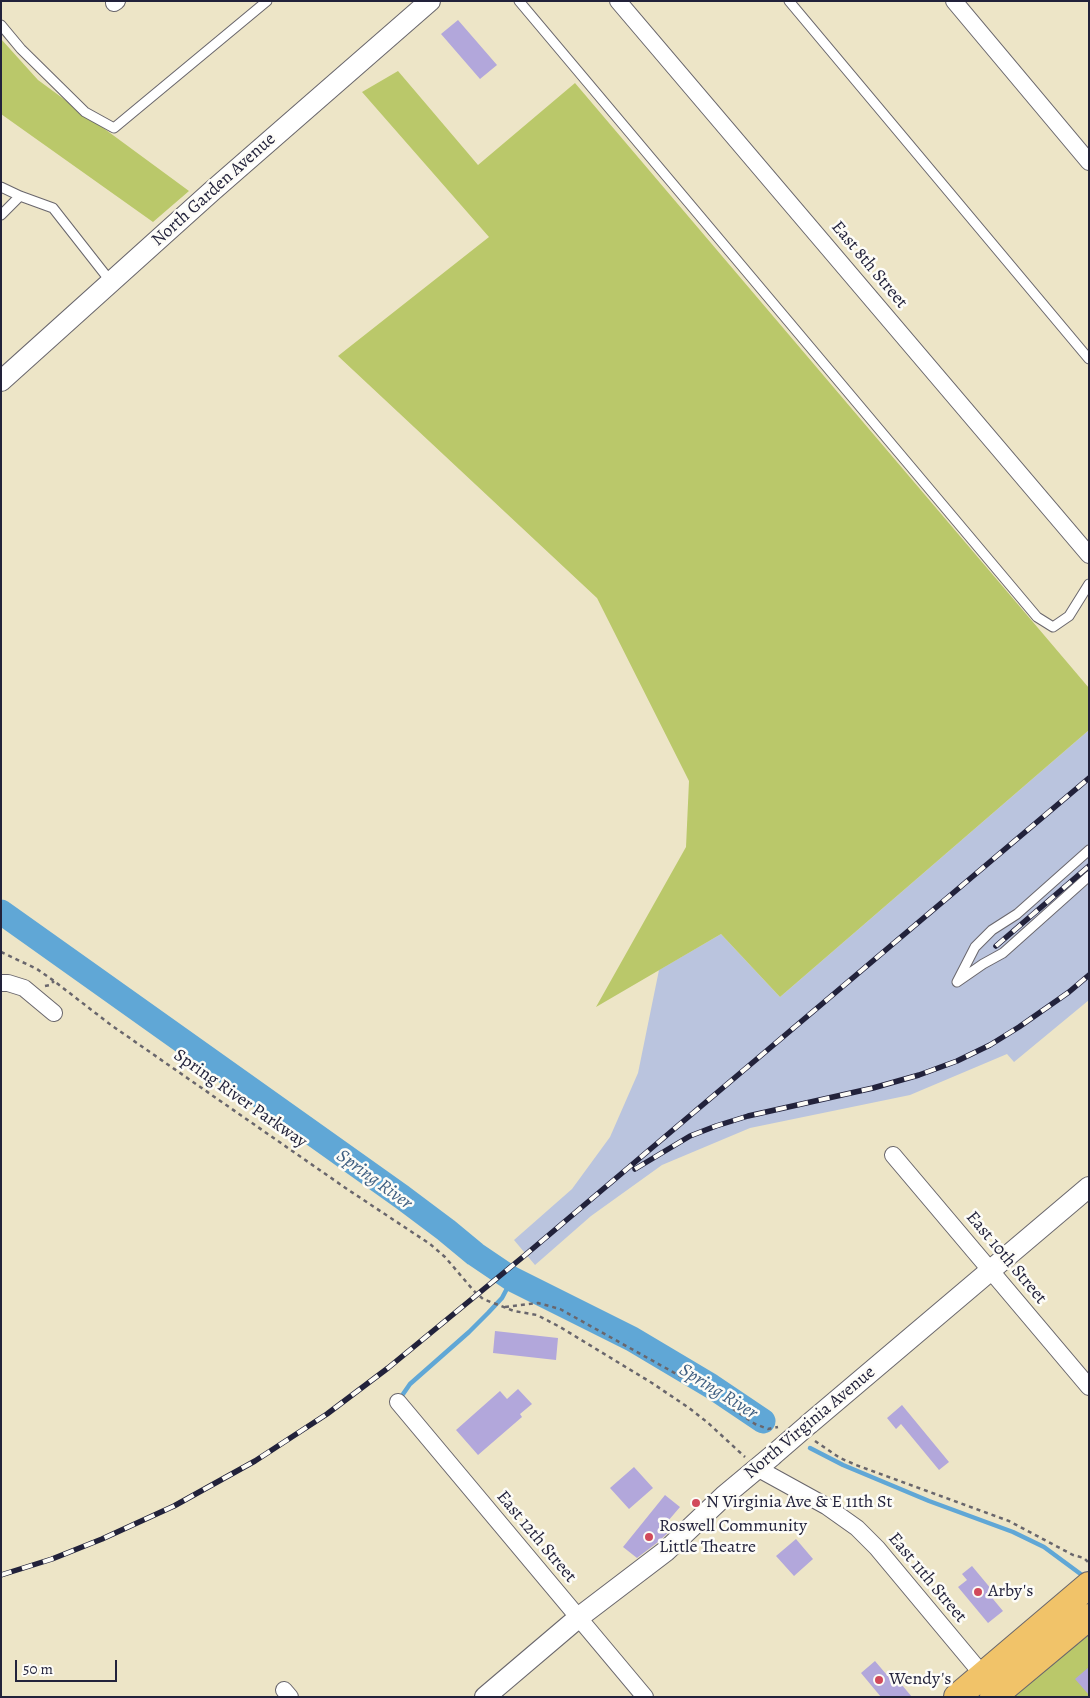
<!DOCTYPE html>
<style>
body{margin:0}
#map{position:relative;width:1090px;height:1698px;overflow:hidden;background:#ede5c7;font-family:Alegreya,serif}
canvas{display:block}
.frame{position:absolute;inset:0;border:2px solid #22223b;pointer-events:none}
.scale{position:absolute;left:15px;top:1660px;width:102px;height:22px;box-sizing:border-box;border:2px solid #22223b;border-top:0;padding-left:6px;font-size:15px;line-height:18px;white-space:nowrap;color:#22223b;-webkit-text-stroke:4px #fdfcf7;paint-order:stroke}
</style>
<div id="map">
<canvas width="1090" height="1698"></canvas>
<div class="frame"></div>
<div class="scale">50 m</div>
</div>
<script>
const ctx = document.querySelector('canvas').getContext('2d');
ctx.lineJoin = 'round';
function paint(path, color) { ctx.fillStyle = color; ctx.fill(path, 'evenodd'); }
const poly = rows => new Path2D(rows.map(r => 'M' + r).join(''));
function strokePath(path, color, width, dash) { ctx.strokeStyle = color; ctx.lineWidth = width; ctx.lineCap = dash ? 'butt' : 'round'; ctx.setLineDash(dash || []); ctx.stroke(path); }
function label(font, color, halo, rows, align = 'center') {
  ctx.font = font + ' Alegreya,serif'; ctx.lineWidth = 5; ctx.setLineDash([]); ctx.textBaseline = 'middle'; ctx.strokeStyle = halo; ctx.fillStyle = color; for (const [text, x, y, turn = 0] of rows) {
    ctx.save(); ctx.translate(x, y); ctx.rotate((+turn || 0) * Math.PI / 180); ctx.textAlign = isNaN(turn) ? turn : align; if (halo) ctx.strokeText(text, 0, 0); ctx.fillText(text, 0, 0); ctx.restore();
  }
}
const industrial = poly([
 [1089,730,1089,1000,1014,1062,1007,1054,910,1095,750,1128,662,1165,591,1216,535,1265,514,1240,572,1189,610,1137,638,1073,659,970,721,934,780,997]
]);
const green = poly([
 [1,39,38,80,189,191,153,222,1,114],
 [398,71,478,165,575,83,1089,688,1089,730,780,997,721,934,596,1007,686,847,689,781,597,598,338,356,489,237,362,92],
 [1089,1600,1089,1697,1001,1697]
]);
const stream = poly([
 [401,1397,410,1384,469,1332,488,1313,502,1298,512,1279],
 [810,1448,843,1465,929,1501,1013,1532,1044,1547,1086,1578]
]);
const river = poly([
 [1,912,402,1197,446,1230,475,1254,512,1279,632,1339,711,1386,763,1421]
]);
const building = poly([
 [458,20,497,65,480,79,441,34],
 [495,1331,558,1338,556,1360,493,1353],
 [518,1389,532,1404,520,1414,522,1417,478,1455,456,1430,500,1391,507,1399],
 [902,1405,949,1462,939,1470,901,1424,896,1429,887,1418],
 [634,1467,653,1488,629,1509,610,1488],
 [665,1495,680,1507,668,1521,674,1527,658,1542,637,1558,623,1547],
 [796,1539,813,1559,794,1576,776,1556],
 [972,1566,997,1596,993,1599,1003,1611,988,1623,958,1587,967,1580,962,1574],
 [875,1661,892,1681,896,1678,912,1697,881,1697,861,1673],
 [1089,1667,1089,1695,1075,1679]
]);
const path = poly([
 [1,952,37,969,54,981,111,1025,347,1189,430,1244,445,1257,474,1291,483,1299,514,1311,537,1315,560,1327,652,1383,689,1408,707,1422,745,1457],
 [45,986,50,985,54,981],
 [505,1307,538,1303,560,1309,705,1390,755,1424,768,1429,778,1427],
 [815,1441,840,1458,856,1465,1009,1521,1073,1555,1084,1558,1089,1563]
]);
const service = poly([
 [519,1,1037,617,1053,627,1069,616,1089,584],
 [789,1,1089,359],
 [1,25,21,49,85,112,114,128,267,1],
 [1,187,20,196,53,208,111,282],
 [1,215,20,196],
 [1089,850,1017,914,992,930,975,947,957,982,983,964,1003,953,1089,876]
]);
const minor = poly([
 [618,1,1089,555],
 [954,1,1089,162],
 [114,3,117,1],
 [1,983,8,983,24,988,54,1013],
 [893,1155,1089,1387],
 [398,1402,645,1697],
 [757,1468,826,1506,857,1528,877,1548,988,1681],
 [284,1690,290,1697]
]);
const tertiary = poly([
 [1,381,211,192,430,1],
 [809,1424,1089,1187],
 [485,1697,578,1618,666,1551,724,1496,772,1456]
]);
const primary = poly([
 [957,1697,1089,1585],
 [993,1697,1089,1617]
]);
const rail = poly([
 [996,946,1089,866],
 [635,1169,690,1136,716,1126,748,1116,873,1088,919,1075,957,1061,990,1045,1019,1027,1069,992,1089,975],
 [1,1575,52,1559,102,1539,174,1506,255,1461,327,1414,388,1368,524,1256,1089,778]
]);
const tertiaryBridge = poly([
 [772,1456,809,1424]
]);
const markers = [
 [696,1503,5,"#d1495b"],
 [649,1537,5,"#d1495b"],
 [978,1592,5,"#d1495b"],
 [879,1680,5,"#d1495b"]
];
const streetNames = [
 ["North Garden Avenue",214,190,-42],
 ["East 8th Street",869,265,50],
 ["Spring River Parkway",240,1099,35],
 ["East 10th Street",1006,1258,50],
 ["North Virginia Avenue",810,1423,-40],
 ["East 12th Street",536,1537,50],
 ["East 11th Street",927,1578,50]
];
const poiNames = [
 ["N Virginia Ave & E 11th St",706,1503],
 ["Roswell Community",659,1527],
 ["Little Theatre",659,1548],
 ["Arby's",988,1592],
 ["Wendy's",889,1680]
];
const waterNames = [
 ["Spring River",374,1180,36],
 ["Spring River",718,1392,32]
];
paint(industrial, '#bac4de');
paint(green, '#bac86a');
strokePath(stream, '#60a7d6', 4.5);
strokePath(river, '#60a7d6', 25);
paint(building, '#b2a7db');
strokePath(service, '#69666c', 11);
strokePath(minor, '#69666c', 18);
strokePath(tertiary, '#69666c', 22);
strokePath(primary, '#69666c', 28);
strokePath(path, '#69666c', 2.5, [4, 4]);
strokePath(service, '#fff', 9);
strokePath(minor, '#fff', 16);
strokePath(tertiary, '#fff', 20);
strokePath(primary, '#f1c369', 26);
strokePath(rail, '#22223b', 5.5);
strokePath(rail, '#fdfcf7', 4, [11]);
strokePath(tertiaryBridge, '#69666c', 22, []);
strokePath(tertiaryBridge, '#fff', 20);
for (const [x, y, r, color] of markers) { const dot = new Path2D(); dot.arc(x, y, r, 0, 2 * Math.PI); ctx.fillStyle = color; ctx.fill(dot); strokePath(dot, '#fdfcf7', 2); }
label('18px', '#22223b', '#fdfcf7', streetNames);
label('18px', '#22223b', '#fdfcf7', poiNames, 'left');
label('italic 19px', '#3e5e81', '#fdfcf7', waterNames);
</script>
